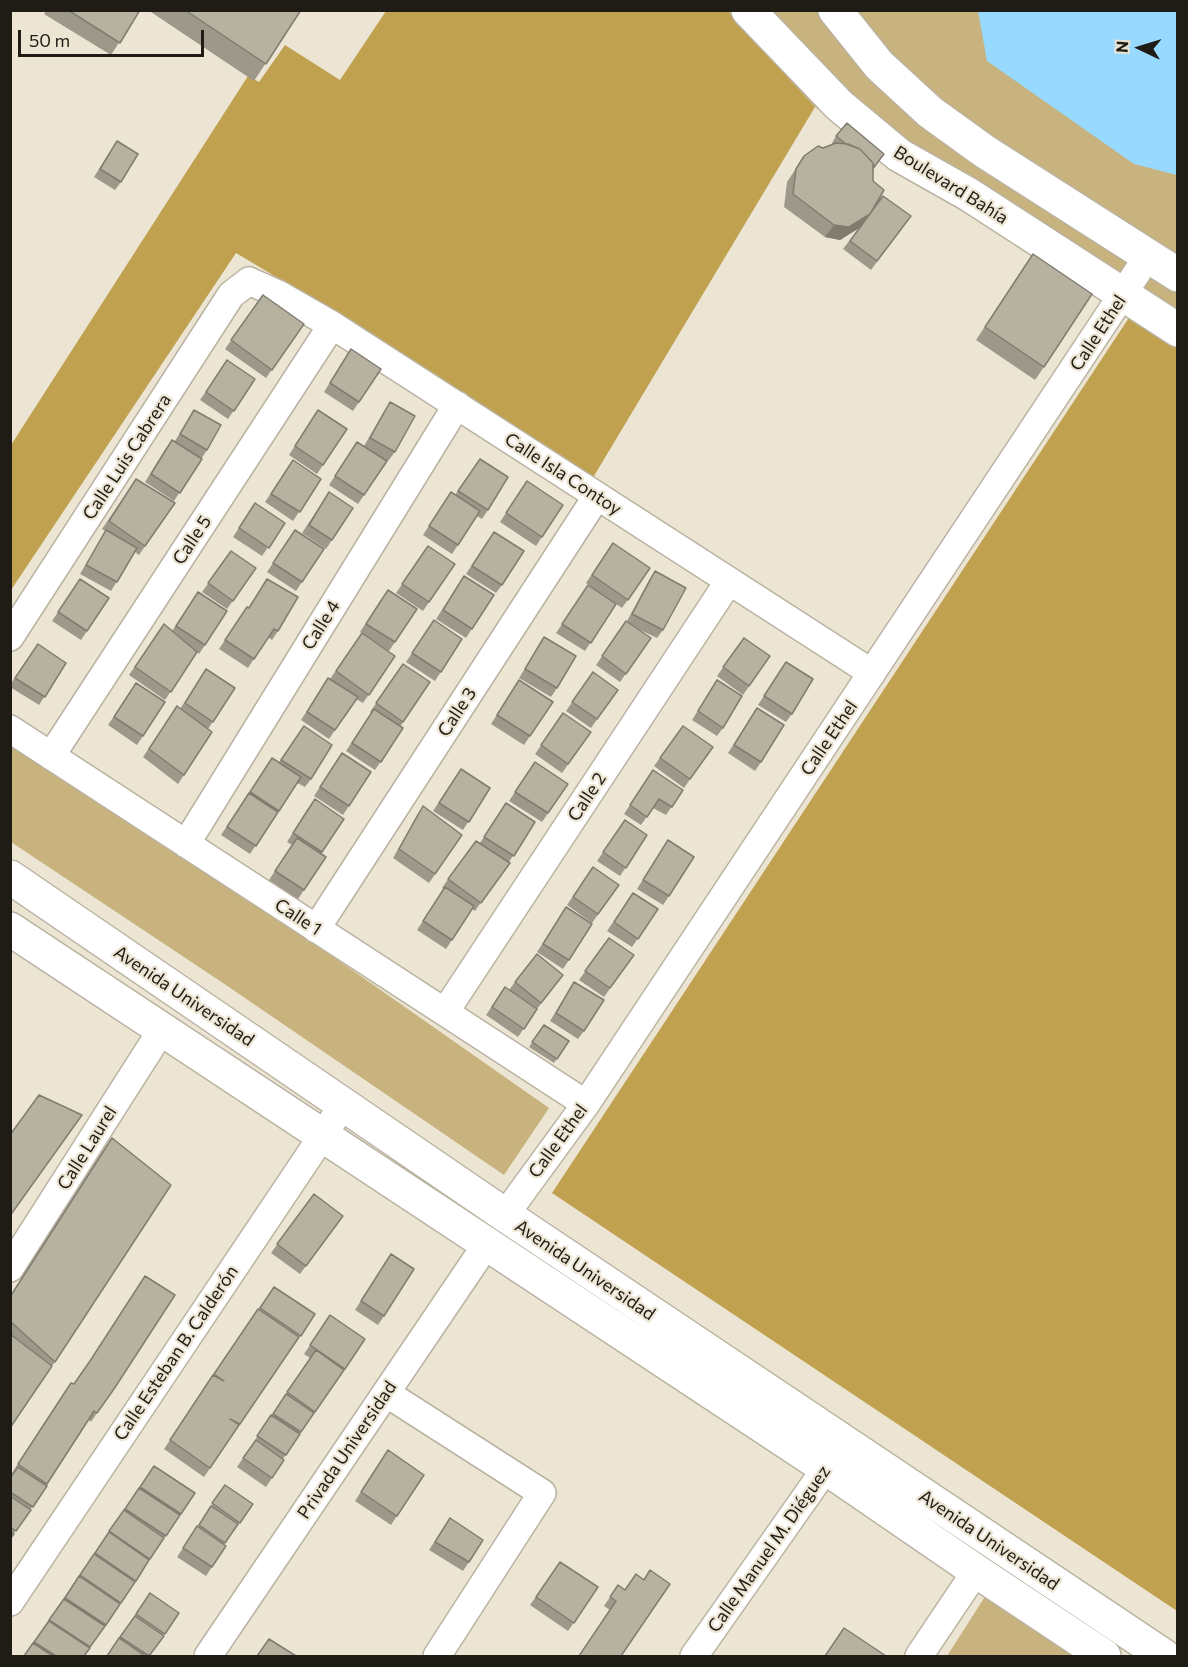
<!DOCTYPE html>
<meta charset="utf-8">
<style>
body{margin:0}
#map{position:relative;width:1188px;height:1667px;overflow:hidden;background:#ede5d4;font-family:Commissioner,sans-serif}
canvas{display:block}
.frame{position:absolute;inset:0;border:12px solid #1e1c15;pointer-events:none}
.north{position:absolute;left:1110px;top:18px;width:60px;height:60px;-webkit-text-stroke:4px #ede5d4;paint-order:stroke;rotate:274deg;font-size:16px;font-weight:700;line-height:24px;text-align:center;color:#1e1c15}
.north::after{content:'';display:block;margin:auto;width:21px;height:27px;background:#1e1c15;clip-path:polygon(50% 0,100% 100%,50% 72%,0 100%)}
.scale{position:absolute;left:18px;top:30px;width:186px;height:27px;box-sizing:border-box;border:3px solid #1e1c15;border-top:0;padding-left:8px;font-size:18px;line-height:21px;white-space:nowrap;color:#1e1c15;-webkit-text-stroke:4px #ede5d4;paint-order:stroke}
</style>
<div id="map">
<canvas width="1188" height="1667"></canvas>
<div class="frame"></div>
<div class="north">N</div>
<div class="scale">50 m</div>
</div>
<script>
const ctx = document.querySelector('canvas').getContext('2d');
ctx.lineJoin = 'round';
function paint(path, color) { ctx.fillStyle = color; ctx.fill(path, 'evenodd'); }
const poly = rows => new Path2D(rows.map(r => 'M' + r).join(''));
function strokePath(path, color, width, dash) { ctx.strokeStyle = color; ctx.lineWidth = width; ctx.lineCap = dash ? 'butt' : 'round'; ctx.setLineDash(dash || []); ctx.stroke(path); }
function label(font, color, halo, rows, align = 'center') {
  ctx.font = font + ' Commissioner,sans-serif'; ctx.lineWidth = 4.5; ctx.setLineDash([]); ctx.textBaseline = 'middle'; ctx.strokeStyle = halo; ctx.fillStyle = color; for (const [text, x, y, turn = 0] of rows) {
    ctx.save(); ctx.translate(x, y); ctx.rotate((+turn || 0) * Math.PI / 180); ctx.textAlign = isNaN(turn) ? turn : align; if (halo) ctx.strokeText(text, 0, 0); ctx.fillText(text, 0, 0); ctx.restore();
  }
}
const green = poly([
 [728,11,1177,11,1177,338,1134,310,1015,245,894,165,815,107],
 [10,743,265,909,549,1108,504,1175,223,983,11,842],
 [986,1595,1084,1656,947,1656]
]);
const forest = poly([
 [386,11,728,11,815,107,591,481,273,275,236,253,11,590,11,445,248,76,259,82,285,45,340,80],
 [1134,310,1177,338,1177,1611,552,1193]
]);
const water = poly([
 [978,11,1177,11,1177,175,1134,164,987,61]
]);
const minor = poly([
 [10,637,231,295,249,281,278,294,332,325,872,673],
 [10,729,586,1104],
 [51,756,332,325],
 [186,844,457,405],
 [316,929,597,496],
 [445,1012,729,581],
 [505,1215,586,1104,1148,256],
 [10,1268,163,1028],
 [386,1393,542,1493,437,1656],
 [10,1602,343,1105],
 [208,1656,486,1245],
 [694,1656,838,1451],
 [919,1656,976,1571]
]);
const secondary = poly([
 [748,10,839,105,899,155,968,194,1178,330],
 [835,10,879,65,930,112,984,151,1178,275],
 [10,877,505,1215,1164,1656],
 [10,929,826,1468,976,1571,1104,1656]
]);
const wall = poly([
 [47,10,140,10,111,55,44,14],
 [148,10,301,10,254,81],
 [836,136,884,154,873,170,872,211,911,216,871,270,843,249,859,228,840,240,825,237,784,207,787,182,804,156,831,145],
 [117,141,121,182,115,190,94,177],
 [1024,267,1044,367,1035,380,976,340],
 [263,295,304,324,266,378,225,349],
 [345,358,381,369,353,411,324,392],
 [227,360,255,379,228,419,200,400],
 [390,402,395,452,388,461,371,451,387,461,358,504,329,485,351,451,364,446,384,411],
 [194,410,207,450,174,501,145,482,166,448,175,441],
 [318,410,323,465,317,474,289,455],
 [480,459,488,510,482,519,477,516,452,554,423,535,451,492,455,495],
 [293,460,321,479,293,521,265,502],
 [136,479,175,503,139,555,135,552,111,591,80,574,105,531,102,529],
 [527,481,563,505,536,546,500,522],
 [329,492,332,540,326,549,302,533],
 [255,503,285,523,262,556,233,537],
 [295,530,324,549,296,591,267,572],
 [488,540,502,585,496,593,466,574],
 [613,543,650,568,622,608,616,604,585,651,556,633,588,585,600,593,586,583],
 [428,546,455,564,423,611,396,593],
 [231,551,256,568,227,609,202,592],
 [655,571,663,630,657,638,636,628,651,638,620,682,596,665,626,621,627,621,649,580],
 [464,576,494,595,466,638,436,619],
 [80,579,109,598,81,640,52,621],
 [267,579,278,631,272,640,268,637,248,668,219,649,247,607,248,608],
 [198,592,205,645,199,654,197,652,165,700,129,675,164,624,172,631],
 [382,598,417,609,389,651,360,632],
 [434,620,462,639,435,681,406,662],
 [362,633,395,656,363,703,356,699,329,739,301,720,328,678,330,679],
 [544,637,557,688,551,697,519,678],
 [744,638,770,656,743,695,717,676],
 [38,644,66,663,39,705,10,687,10,685],
 [786,662,792,714,786,722,758,705],
 [403,664,430,682,400,727,403,728,375,770,346,751,371,713,370,712],
 [206,669,235,688,208,729,184,775,178,784,143,757,177,706,180,709],
 [593,672,618,690,591,728,566,711],
 [519,680,530,736,524,745,491,724],
 [717,680,723,728,717,736,692,720],
 [136,683,143,736,137,745,108,725],
 [757,708,761,762,755,771,728,753],
 [563,713,591,732,562,773,535,754],
 [304,726,311,779,305,787,297,783,250,854,221,835,272,758,279,762],
 [683,726,713,747,684,788,654,766],
 [336,762,349,806,343,815,314,796],
 [535,762,568,784,542,822,509,801],
 [461,769,490,788,463,830,433,811],
 [653,770,683,790,666,815,653,808,641,825,624,814],
 [506,803,535,822,509,862,475,911,472,909,446,949,417,930,444,889,442,888,448,879,480,843],
 [423,806,462,835,429,883,393,858,417,815],
 [308,808,344,819,321,854,326,857,298,899,269,880,292,845,287,842],
 [625,820,647,835,620,876,597,861],
 [668,840,669,896,663,905,637,889],
 [593,867,619,885,592,923,567,905],
 [633,893,658,909,632,947,607,931],
 [566,907,569,960,563,969,537,952],
 [609,938,634,955,604,997,579,980],
 [563,975,537,1009,518,1037,486,1015,505,987,509,990,515,982],
 [574,982,584,1031,578,1039,550,1021],
 [544,1025,569,1041,554,1063,529,1047],
 [112,1138,171,1185,52,1366,10,1428,10,1296,100,1155],
 [314,1194,343,1216,300,1274,271,1253],
 [385,1263,384,1316,378,1325,355,1310],
 [274,1287,315,1314,204,1477,164,1449,252,1318],
 [330,1315,365,1339,299,1435,283,1459,284,1460,266,1487,237,1467,310,1358,304,1354],
 [65,1391,97,1413,91,1422,89,1420,46,1486,47,1486,10,1539,10,1478,13,1474,12,1473],
 [388,1450,424,1475,391,1525,355,1501],
 [154,1466,195,1493,149,1560,135,1582,84,1656,24,1656],
 [225,1485,253,1504,234,1531,233,1531,224,1544,226,1546,206,1576,177,1557],
 [450,1518,469,1562,463,1571,429,1550],
 [560,1562,598,1587,568,1631,530,1605],
 [643,1580,610,1610,604,1606,618,1585,625,1590],
 [150,1593,179,1613,149,1656,107,1656]
]);
const shadedWall = poly([
 [870,214,861,227,840,240,825,237,834,225]
]);
const building = poly([
 [68,10,140,10,120,43,68,10],
 [185,10,301,10,266,64,185,10],
 [847,123,884,154,874,167,873,163,860,149,846,144,836,136,847,123],
 [117,141,138,154,121,182,100,169,117,141],
 [836,143,848,144,860,149,873,163,873,181,884,190,870,214,849,227,834,225,793,194,796,169,804,156,818,146,823,148,836,143],
 [883,196,911,216,877,261,850,241,883,196],
 [1033,254,1092,294,1044,367,985,327,1033,254],
 [263,295,304,324,272,370,231,340,263,295],
 [351,349,381,369,359,402,330,383,351,349],
 [227,360,255,379,234,411,206,392,227,360],
 [390,402,415,416,395,452,370,438,390,402],
 [194,410,221,425,207,450,180,434,194,410],
 [318,410,347,429,323,465,295,446,318,410],
 [172,440,202,459,180,493,151,474,172,440],
 [357,442,387,461,364,495,335,476,357,442],
 [480,459,508,477,488,510,458,491,480,459],
 [293,460,321,479,300,512,271,494,293,460],
 [136,479,175,503,145,546,109,521,136,479],
 [527,481,563,505,542,537,506,513,527,481],
 [329,492,353,508,332,540,309,525,329,492],
 [451,492,480,511,458,545,429,526,451,492],
 [255,503,285,523,269,548,239,528,255,503],
 [106,530,137,548,117,582,86,565,106,530],
 [295,530,324,549,302,582,273,563,295,530],
 [494,532,524,551,502,585,472,566,494,532],
 [613,543,650,568,628,600,592,575,613,543],
 [428,546,455,564,429,602,402,584,428,546],
 [231,551,256,568,233,601,208,583,231,551],
 [655,571,686,588,663,630,632,614,655,571],
 [464,576,494,595,472,629,443,610,464,576],
 [80,579,109,598,87,631,58,612,80,579],
 [267,579,298,597,278,631,274,629,254,659,225,640,247,607,249,608,267,579],
 [588,585,616,604,591,643,562,624,588,585],
 [388,590,417,609,395,642,366,624,388,590],
 [198,592,227,611,205,645,176,626,198,592],
 [434,620,462,639,441,672,412,653,434,620],
 [626,621,651,638,626,674,602,656,626,621],
 [164,624,197,652,171,692,135,667,164,624],
 [362,633,395,656,369,695,336,671,362,633],
 [544,637,576,656,557,688,525,669,544,637],
 [744,638,770,656,749,686,723,667,744,638],
 [38,644,66,663,45,697,15,678,38,644],
 [786,662,813,679,792,714,764,696,786,662],
 [403,664,430,682,403,722,376,703,403,664],
 [206,669,235,688,213,722,185,703,206,669],
 [593,672,618,690,597,719,572,702,593,672],
 [328,678,358,697,335,730,307,712,328,678],
 [519,680,553,702,530,736,497,715,519,680],
 [717,680,742,696,723,728,698,711,717,680],
 [136,683,165,702,143,736,114,717,136,683],
 [177,706,212,732,184,775,149,749,177,706],
 [757,708,784,725,761,762,734,745,757,708],
 [374,709,403,728,381,762,352,743,374,709],
 [563,713,591,732,568,764,541,745,563,713],
 [304,726,332,745,311,779,281,760,304,726],
 [683,726,713,747,690,779,660,758,683,726],
 [342,753,371,772,349,806,320,787,342,753],
 [272,758,301,777,279,811,250,792,272,758],
 [535,762,568,784,548,813,515,792,535,762],
 [461,769,490,788,469,822,439,803,461,769],
 [653,770,683,790,672,807,659,799,647,817,630,805,653,770],
 [249,793,278,812,256,846,227,827,249,793],
 [315,799,344,819,322,852,293,833,315,799],
 [506,803,535,822,514,856,484,837,506,803],
 [423,806,462,835,435,874,399,849,423,806],
 [625,820,647,835,626,868,603,852,625,820],
 [297,838,326,857,304,890,275,871,297,838],
 [668,840,694,857,669,896,643,880,668,840],
 [476,841,510,863,481,903,448,879,476,841],
 [593,867,619,885,598,914,573,897,593,867],
 [445,887,474,906,452,940,423,921,445,887],
 [633,893,658,909,638,939,614,922,633,893],
 [566,907,592,924,569,960,543,944,566,907],
 [609,938,634,955,610,988,585,971,609,938],
 [537,954,563,975,541,1003,515,982,537,954],
 [574,982,604,1000,584,1031,556,1013,574,982],
 [505,987,537,1009,524,1029,492,1007,505,987],
 [544,1025,569,1041,557,1059,532,1042,544,1025],
 [39,1095,82,1115,12,1213,10,1213,10,1135,39,1095],
 [112,1138,171,1185,55,1362,10,1321,10,1297,112,1138],
 [314,1194,343,1216,306,1266,277,1244,314,1194],
 [391,1254,414,1269,384,1316,361,1301,391,1254],
 [145,1276,175,1295,114,1389,97,1413,94,1411,47,1484,18,1464,71,1383,74,1384,90,1361,145,1276],
 [274,1287,315,1314,301,1336,260,1308,274,1287],
 [258,1309,299,1337,240,1424,230,1419,239,1425,210,1468,170,1440,213,1375,224,1381,214,1374,258,1309],
 [330,1315,365,1339,345,1369,310,1345,330,1315],
 [10,1334,52,1366,10,1428,10,1334],
 [316,1350,344,1370,315,1412,287,1392,316,1350],
 [286,1394,314,1413,301,1432,273,1414,286,1394],
 [271,1415,300,1434,286,1455,257,1436,271,1415],
 [256,1440,284,1460,272,1478,243,1458,256,1440],
 [388,1450,424,1475,397,1516,361,1492,388,1450],
 [154,1466,195,1493,181,1514,140,1487,154,1466],
 [18,1467,47,1486,33,1507,10,1492,10,1478,18,1467],
 [225,1485,253,1504,240,1523,212,1503,225,1485],
 [139,1488,180,1515,166,1536,125,1509,139,1488],
 [10,1496,31,1510,16,1531,10,1527,10,1496],
 [211,1506,238,1524,225,1543,199,1525,211,1506],
 [124,1510,164,1538,150,1559,109,1531,124,1510],
 [450,1518,483,1540,469,1562,435,1542,450,1518],
 [197,1526,226,1546,212,1567,183,1548,197,1526],
 [10,1532,14,1534,10,1539,10,1532],
 [109,1532,149,1560,136,1581,95,1553,109,1532],
 [94,1554,135,1582,121,1603,80,1575,94,1554],
 [560,1562,598,1587,574,1623,536,1597,560,1562],
 [650,1570,670,1584,621,1656,579,1656,616,1601,610,1597,618,1585,625,1590,636,1574,644,1580,650,1570],
 [79,1576,120,1604,106,1625,65,1598,79,1576],
 [150,1593,179,1613,165,1634,136,1614,150,1593],
 [64,1599,105,1626,90,1647,49,1620,64,1599],
 [135,1616,164,1636,149,1656,120,1637,135,1616],
 [49,1621,90,1648,84,1656,56,1656,34,1642,49,1621],
 [844,1628,886,1656,825,1656,844,1628],
 [119,1638,145,1656,107,1656,119,1638],
 [269,1639,296,1656,257,1656,269,1639],
 [33,1643,53,1656,24,1656,33,1643]
]);
const streetNames = [
 ["Boulevard Bahía",951,185,32],
 ["Calle Ethel",1098,333,-57],
 ["Calle Luis Cabrera",127,457,-57],
 ["Calle Isla Contoy",563,474,33],
 ["Calle 5",192,540,-57],
 ["Calle 4",321,625,-58],
 ["Calle 3",457,712,-57],
 ["Calle Ethel",829,738,-56],
 ["Calle 2",587,797,-57],
 ["Calle 1",298,917,33],
 ["Avenida Universidad",184,996,34],
 ["Calle Ethel",558,1141,-54],
 ["Calle Laurel",87,1148,-58],
 ["Avenida Universidad",585,1270,34],
 ["Calle Esteban B. Calderón",176,1353,-56],
 ["Privada Universidad",347,1450,-56],
 ["Avenida Universidad",989,1540,34],
 ["Calle Manuel M. Diéguez",769,1549,-55]
];
paint(green, '#c8b27d');
paint(forest, '#c0a150');
paint(water, '#97d9ff');
strokePath(minor, '#bab3a2', 30);
strokePath(secondary, '#bab3a2', 36);
strokePath(minor, '#fff', 27);
strokePath(secondary, '#fff', 33);
paint(wall, '#9d988a');
paint(shadedWall, '#807c70');
paint(building, '#b7b1a0');
strokePath(building, '#807c70', 1.5);
label('18px', '#1e1c15', '#ede5d4', streetNames);
</script>
